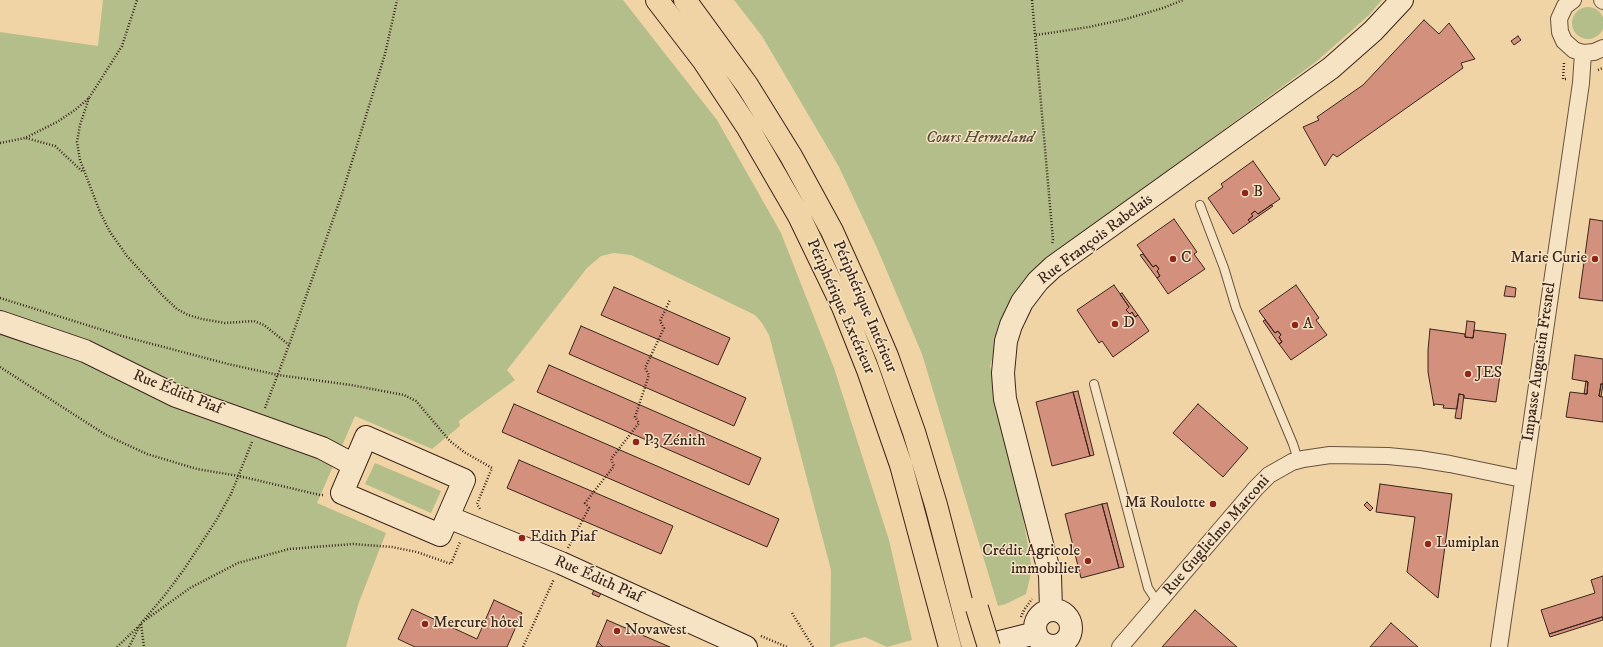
<!DOCTYPE html>
<meta charset="utf-8">
<style>
body{margin:0}
canvas{display:block;background:#f0d4a5}
</style>
<canvas width="1603" height="647"></canvas>
<script>
const ctx = document.querySelector('canvas').getContext('2d');
ctx.lineJoin = 'round';
function paint(path, color) { ctx.fillStyle = color; ctx.fill(path, 'evenodd'); }
const poly = rows => new Path2D(rows.map(r => 'M' + r).join(''));
function strokePath(path, color, width, dash) { ctx.strokeStyle = color; ctx.lineWidth = width; ctx.lineCap = dash ? 'butt' : 'round'; ctx.setLineDash(dash || []); ctx.stroke(path); }
function label(font, color, halo, rows, align = 'center') {
  ctx.font = font + ' "IM FELL DW Pica",serif'; ctx.lineWidth = 3; ctx.setLineDash([]); ctx.textBaseline = 'middle'; ctx.strokeStyle = halo; ctx.fillStyle = color; for (const [text, x, y, turn = 0] of rows) {
    ctx.save(); ctx.translate(x, y); ctx.rotate((+turn || 0) * Math.PI / 180); ctx.textAlign = isNaN(turn) ? turn : align; if (halo) ctx.strokeText(text, 0, 0); ctx.fillText(text, 0, 0); ctx.restore();
  }
}
const green = poly([
 [103,0,623,0,717,120,781,233,834,368,889,540,912,640,887,647,865,637,838,644,833,647,830,647,831,570,769,335,762,323,755,315,631,255,614,253,601,256,587,268,507,370,515,380,459,421,460,426,432,449,355,416,317,503,386,533,359,602,346,647,0,647,0,32,98,46],
 [734,0,1382,0,1369,15,1317,61,1078,237,1006,312,990,366,1016,478,1032,569,1026,594,1006,604,998,606,922,354,877,248,839,167,762,36],
 '1572 23a16 16 0 1 1 32 0a16 16 0 1 1-32 0Z',
 [375,463,441,491,431,513,365,484]
]);
const building = poly([
 [1424,20,1439,34,1449,23,1475,59,1461,63,1463,68,1337,157,1333,154,1325,166,1303,127,1319,120,1317,117,1363,85,1424,20],
 [1518,36,1521,40,1514,45,1511,41,1518,36],
 [1253,161,1280,199,1258,214,1255,211,1251,214,1253,216,1248,220,1250,222,1233,234,1208,198,1223,187,1221,184,1253,161],
 [1271,205,1273,206,1250,222,1248,220,1253,216,1251,214,1255,211,1258,214,1271,205],
 [1174,219,1197,252,1194,254,1205,269,1168,294,1157,278,1160,276,1157,271,1159,269,1156,265,1153,267,1137,245,1174,219],
 [1590,219,1603,221,1603,301,1579,298,1584,262,1586,263,1587,256,1585,255,1590,219],
 [1143,254,1153,267,1156,265,1159,269,1157,271,1160,276,1157,278,1140,255,1143,254],
 [1114,285,1129,307,1126,310,1130,314,1132,312,1135,317,1138,315,1149,331,1113,357,1102,341,1099,343,1077,310,1114,285],
 [1296,285,1319,318,1316,320,1327,335,1291,360,1279,344,1282,342,1279,337,1281,335,1278,331,1275,333,1259,311,1296,285],
 [1506,286,1516,288,1515,297,1504,296,1506,286],
 [614,287,730,338,718,365,601,315,614,287],
 [1122,293,1138,315,1135,317,1132,312,1130,314,1126,310,1129,307,1120,294,1122,293],
 [1265,320,1275,333,1278,331,1281,335,1279,337,1282,342,1279,344,1263,321,1265,320],
 [1467,321,1475,322,1473,338,1465,337,1467,321],
 [581,326,746,398,734,426,569,354,581,326],
 [1430,329,1465,334,1465,337,1473,338,1474,330,1506,334,1496,402,1464,398,1464,395,1459,394,1457,409,1443,408,1444,405,1434,404,1434,406,1428,372,1428,350,1430,329],
 [1575,355,1603,359,1603,384,1601,384,1599,396,1603,397,1603,422,1566,417,1570,392,1587,394,1588,382,1572,379,1575,355],
 [549,365,761,458,749,485,537,392,549,365],
 [1586,381,1588,382,1587,394,1584,394,1586,381],
 [1601,384,1603,384,1601,397,1599,396,1601,384],
 [1078,391,1094,455,1090,456,1073,392,1078,391],
 [1073,392,1090,456,1052,466,1036,402,1073,392],
 [1459,394,1464,395,1461,419,1455,418,1459,394],
 [514,404,779,519,767,547,502,432,514,404],
 [1198,404,1248,448,1223,477,1173,433,1198,404],
 [519,460,673,526,661,554,507,488,519,460],
 [1380,484,1452,494,1438,598,1407,572,1415,517,1376,512,1380,484],
 [1367,502,1373,508,1370,511,1364,505,1367,502],
 [1107,503,1124,567,1119,568,1102,504,1107,503],
 [1102,504,1119,568,1081,578,1065,514,1102,504],
 [1603,576,1603,619,1602,617,1549,634,1541,610,1595,593,1591,580,1603,576],
 [594,590,601,593,599,597,592,594,594,590],
 [494,600,522,613,507,647,415,647,398,639,412,609,477,639,494,600],
 [1195,610,1237,647,1162,647,1195,610],
 [1602,617,1603,620,1550,637,1549,634,1602,617],
 [607,620,670,647,603,647,598,642,607,620],
 [1391,623,1418,647,1370,647,1391,623],
 [598,642,603,647,596,647,598,642]
]);
const path = poly([
 [1032,0,1053,240,1052,244],
 [1036,35,1089,27,1126,19,1163,8,1183,0],
 [1564,63,1563,79,1567,79],
 [1598,70,1603,68],
 [89,98,80,125,77,142,80,160,100,212,110,232,127,256,164,297,177,309,188,315,202,319,225,323,254,321,264,325,289,345],
 [26,138,55,146,83,172],
 [0,143,25,138,57,122,75,110,89,98,122,46,137,0],
 [0,298,122,336,228,364,278,375,351,385,404,395,416,401,450,441,464,452,492,468,477,504,480,509],
 [0,367,106,435,147,454,197,469,239,476,320,495,324,495],
 [265,408,289,345,342,194,385,54,397,0],
 [568,548,589,508,585,503,614,466,611,459,639,423,635,417,649,375,645,368,664,328,660,321,670,300],
 [792,613,813,647],
 [1021,617,1024,610,1032,599],
 [143,621,165,595,185,568,217,519,231,494,252,442],
 [141,624,144,647],
 [761,636,787,647],
 [117,647,139,626],
 [129,647,141,623,190,588,238,563,289,549,353,544,392,547,417,552,451,564,460,542],
 [523,647,554,579]
]);
const lane = poly([
 [1200,205,1224,268,1236,308,1293,444,1298,460],
 [1094,384,1148,588,1158,603]
]);
const street = poly([
 [1573,0,1565,6,1559,19,1560,32,1564,41,1574,50,1583,53,1594,52,1603,48],
 [1602,0,1603,1],
 [1120,647,1256,488,1269,475,1292,462,1303,459,1330,455,1388,456,1419,459,1450,464,1522,479],
 [1499,647,1581,83,1583,53]
]);
const secondary = poly([
 [0,322,85,351,176,396,322,448,354,465],
 [366,437,464,480,440,535,342,493,366,437],
 [448,517,561,563,746,647],
 [1051,610,1050,575,1005,399,1004,387,1003,373,1006,341,1011,325,1022,302,1038,281,1053,267,1331,68,1373,31,1402,0],
 '1035 628a18 18 0 1 1 36 0a18 18 0 1 1-36 0Z',
 [980,647,1036,633]
]);
const highway = poly([
 [657,0,703,60,748,128,799,216,843,307,868,370,901,465,950,647],
 [685,0,747,85,791,156,832,231,861,295,887,356,914,432,936,505,973,647]
]);
const highwayBridge = poly([
 [977,608,989,647]
]);
const markers = [
 [1245,193,4,"#8f2418"],
 [1173,259,4,"#8f2418"],
 [1595,259,4,"#8f2418"],
 [1115,324,4,"#8f2418"],
 [1295,325,4,"#8f2418"],
 [1468,374,4,"#8f2418"],
 [636,442,4,"#8f2418"],
 [1213,504,4,"#8f2418"],
 [522,538,4,"#8f2418"],
 [1428,544,4,"#8f2418"],
 [1088,561,4,"#8f2418"],
 [425,624,4,"#8f2418"],
 [617,631,4,"#8f2418"]
];
const parkNames = [
 ["Cours Hermeland",980,139]
];
const poiNames = [
 ["B",1253,193],
 ["C",1181,259],
 ["Marie Curie",1587,259,"right"],
 ["D",1123,324],
 ["A",1303,325],
 ["JES",1476,374],
 ["P3 Zénith",644,442],
 ["Mã Roulotte",1205,504,"right"],
 ["Edith Piaf",530,538],
 ["Lumiplan",1436,544],
 ["Crédit Agricole",1080,552,"right"],
 ["immobilier",1080,570,"right"],
 ["Mercure hôtel",433,624],
 ["Novawest",625,631]
];
const streetNames = [
 ["Rue François Rabelais",1096,240,-37],
 ["Périphérique Extérieur",840,307,66],
 ["Périphérique Intérieur",864,307,67],
 ["Impasse Augustin Fresnel",1540,362,-82],
 ["Rue Édith Piaf",177,393,22],
 ["Rue Guglielmo Marconi",1217,536,-49],
 ["Rue Édith Piaf",598,580,24]
];
paint(green, '#b4be8a');
paint(building, '#d3907d');
strokePath(building, '#3b251c', 1);
strokePath(lane, '#68513e', 10);
strokePath(street, '#68513e', 18);
strokePath(secondary, '#3b251c', 24);
strokePath(highway, '#3b251c', 24);
strokePath(path, '#3b251c', 2.5, [1, 2]);
strokePath(lane, '#f5e3c4', 8);
strokePath(street, '#f5e3c4', 16);
strokePath(secondary, '#f5e3c4', 22);
strokePath(highway, '#f0d4a5', 22);
strokePath(highwayBridge, '#3b251c', 24, []);
strokePath(highwayBridge, '#f0d4a5', 22);
for (const [x, y, r, color] of markers) { const dot = new Path2D(); dot.arc(x, y, r, 0, 2 * Math.PI); ctx.fillStyle = color; ctx.fill(dot); strokePath(dot, '#f5e3c4', 1.5); }
label('italic 16px', '#594b38', '#f5e3c4', parkNames);
label('16px', '#3b251c', '#f5e3c4', poiNames, 'left');
label('16px', '#3b251c', '#f5e3c4', streetNames);
</script>
